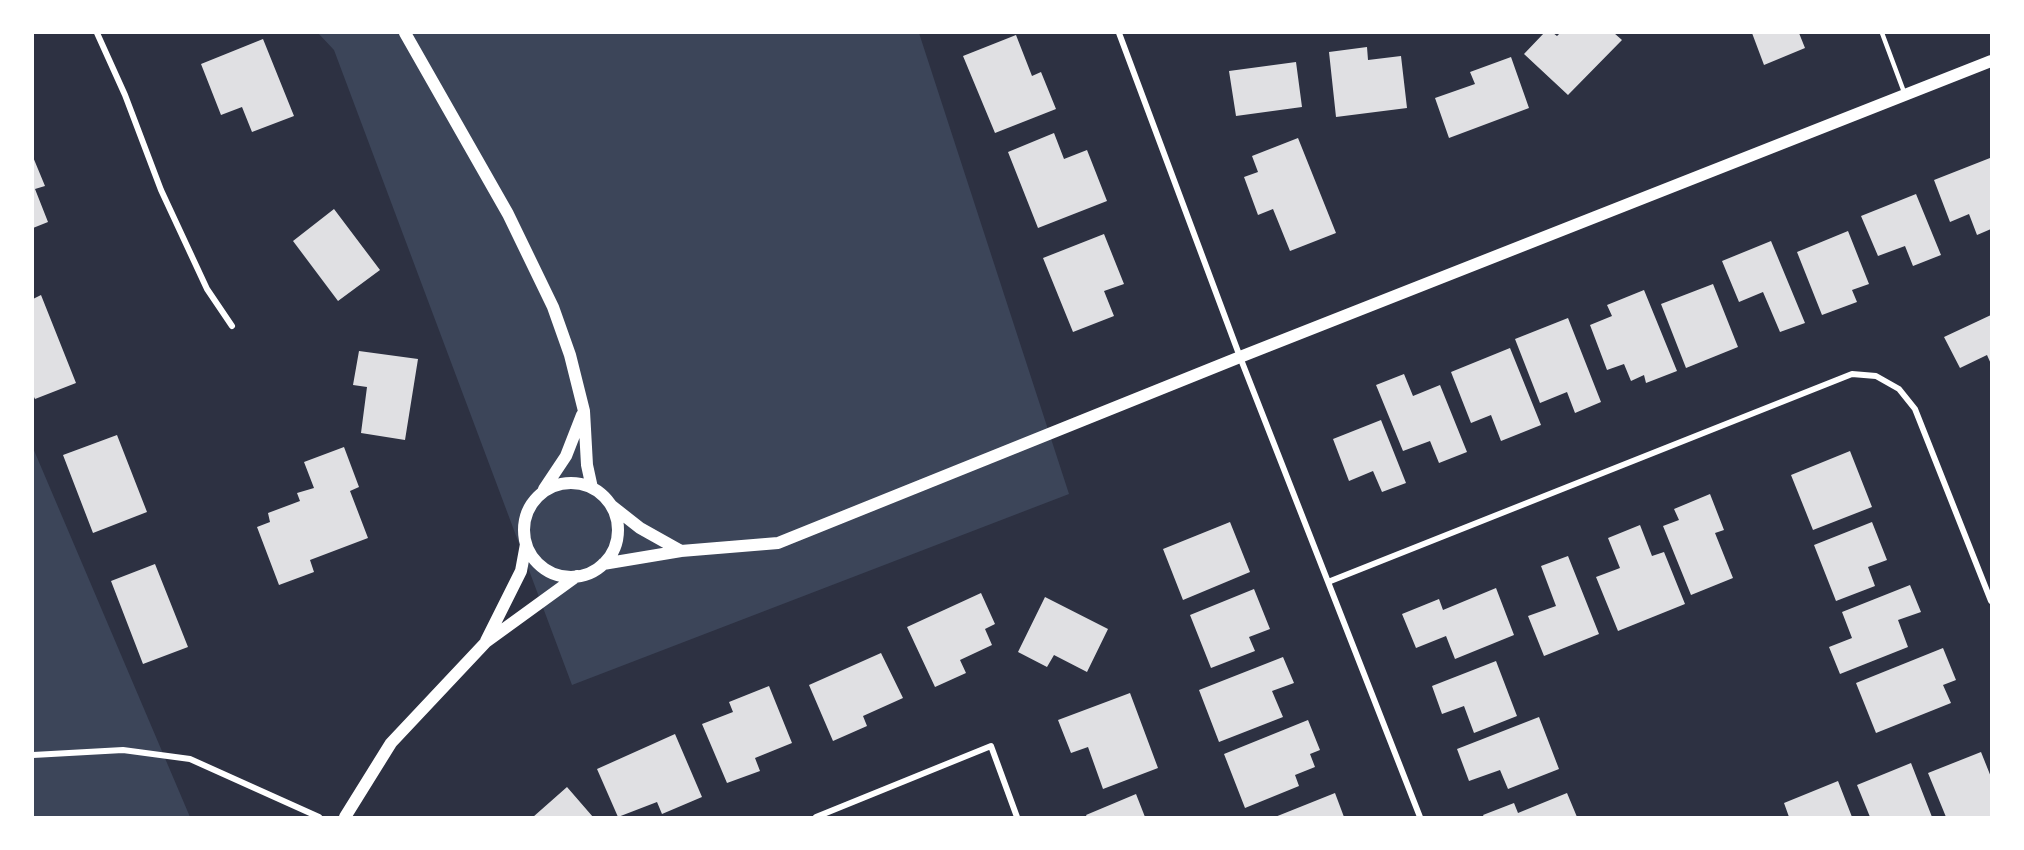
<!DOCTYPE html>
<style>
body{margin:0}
#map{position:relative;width:2024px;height:850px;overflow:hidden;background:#2d3142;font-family:"Varela Round",sans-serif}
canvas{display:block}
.frame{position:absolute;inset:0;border:34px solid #fff;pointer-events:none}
</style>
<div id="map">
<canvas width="2024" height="850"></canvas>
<div class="frame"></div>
</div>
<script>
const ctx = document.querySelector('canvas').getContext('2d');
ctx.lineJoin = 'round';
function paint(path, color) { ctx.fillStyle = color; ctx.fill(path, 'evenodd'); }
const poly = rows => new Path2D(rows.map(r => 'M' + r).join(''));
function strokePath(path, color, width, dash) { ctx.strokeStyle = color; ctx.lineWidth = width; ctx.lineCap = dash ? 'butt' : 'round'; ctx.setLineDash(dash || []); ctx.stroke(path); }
const green = poly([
 [318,33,919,33,1069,494,572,685,334,50],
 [33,448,190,817,33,817]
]);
const building = poly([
 [1544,33,1553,33,1557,36,1560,33,1614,33,1622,40,1568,95,1524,54],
 [1752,33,1799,33,1805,48,1764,65],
 [1016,35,1032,76,1041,72,1056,109,995,133,963,56],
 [263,39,294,116,252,132,242,107,221,115,201,64],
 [1367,47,1368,60,1401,56,1407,108,1336,117,1329,52],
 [1511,57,1529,108,1449,138,1435,98,1475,84,1470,72],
 [1296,62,1302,107,1236,116,1229,71],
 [1054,133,1064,159,1087,150,1107,201,1038,228,1008,152],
 [1298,138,1336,233,1290,251,1273,209,1258,215,1244,177,1258,172,1252,156],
 [33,157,45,186,35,189,48,222,33,228],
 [1990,158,1991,229,1977,235,1969,214,1950,222,1934,180],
 [1916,194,1941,255,1913,266,1905,246,1878,256,1861,216],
 [334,209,380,270,338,301,293,241],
 [1848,231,1869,284,1852,290,1857,302,1822,315,1797,252],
 [1104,234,1124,284,1104,291,1114,316,1073,332,1043,258],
 [1771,241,1805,323,1780,332,1763,292,1739,302,1722,261],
 [1713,284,1738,347,1686,368,1661,304],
 [1644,290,1677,371,1646,383,1644,375,1631,381,1624,364,1607,370,1590,325,1612,316,1607,305],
 [41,295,76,383,35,399,33,395,33,299],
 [1991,315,1991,364,1987,355,1960,368,1944,337],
 [1568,318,1601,402,1575,413,1567,392,1540,403,1515,339],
 [1510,348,1541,425,1501,441,1491,415,1471,423,1451,372],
 [359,351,418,359,405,440,361,433,367,387,353,385],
 [1404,374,1413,396,1440,385,1467,452,1439,463,1430,441,1403,451,1376,385],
 [1381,420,1406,483,1382,492,1373,471,1349,481,1333,439],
 [117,435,147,512,93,533,63,455],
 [344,447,359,487,350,491,368,538,310,560,314,572,279,585,257,527,270,522,268,513,300,501,297,493,314,488,304,462],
 [1850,451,1872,507,1813,530,1791,475],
 [1710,494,1724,530,1715,533,1733,578,1691,595,1663,526,1679,520,1674,509],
 [1230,522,1250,572,1183,600,1163,549],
 [1872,522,1887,560,1868,567,1875,586,1836,601,1814,545],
 [1640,525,1652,556,1664,552,1685,604,1618,631,1596,577,1620,568,1608,538],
 [1568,556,1599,634,1544,656,1528,616,1556,606,1541,566],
 [155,564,188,647,143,664,111,581],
 [1910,585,1921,612,1898,620,1908,647,1840,674,1829,647,1852,638,1842,612],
 [1496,588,1514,635,1455,659,1446,636,1416,648,1402,614,1439,599,1443,610],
 [1254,589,1270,629,1249,637,1255,651,1211,668,1190,615],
 [981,593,995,624,985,629,992,645,960,660,966,673,935,687,907,627],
 [1045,597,1108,629,1087,672,1054,655,1047,667,1018,652],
 [1943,648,1956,680,1943,685,1951,703,1876,733,1856,683],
 [881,653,903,698,863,716,867,726,833,741,809,685],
 [1283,657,1294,683,1272,691,1283,717,1219,742,1199,690],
 [1496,661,1517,716,1474,733,1464,706,1442,714,1432,686],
 [769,686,792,743,755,758,760,771,727,783,702,724,733,712,729,702],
 [1130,693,1158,768,1103,789,1088,747,1071,753,1058,720],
 [1539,717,1559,769,1508,789,1500,770,1469,781,1457,749],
 [1308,720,1320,750,1310,754,1315,767,1295,775,1299,786,1245,808,1224,754],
 [675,734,702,797,662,814,657,802,618,817,597,769],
 [1981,752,1991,777,1991,817,1946,817,1928,773],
 [1911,763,1932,817,1870,817,1857,785],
 [1838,781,1852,817,1789,817,1784,803],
 [567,787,593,817,533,817],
 [1335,793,1344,817,1275,817],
 [1567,793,1577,817,1484,817,1483,815,1514,803,1518,813],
 [1136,794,1145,817,1087,817,1086,815]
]);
const service = poly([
 [1882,33,1904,92]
]);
const minor = poly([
 [97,33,125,95,161,190,207,289,232,326],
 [1119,33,1240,357,1420,817],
 [1328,582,1852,374,1876,376,1899,389,1915,409,1991,601],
 [33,755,123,750,190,759,319,817],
 [816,817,991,746,1017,817]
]);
const secondary = poly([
 [405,33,508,214,553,307,570,355,584,411,587,465,592,488],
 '524 530a47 47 0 1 1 94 0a47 47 0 1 1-94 0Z',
 [544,489,566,456,582,415],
 [612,506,640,528,681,551],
 [603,564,681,551,778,543,1240,357,1991,61],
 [486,641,521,571,526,544],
 [345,817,391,743,486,642,577,576]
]);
paint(green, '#3c4559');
paint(building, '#e0e0e3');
strokePath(service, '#fff', 4.5);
strokePath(minor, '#fff', 6);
strokePath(secondary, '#fff', 12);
</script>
